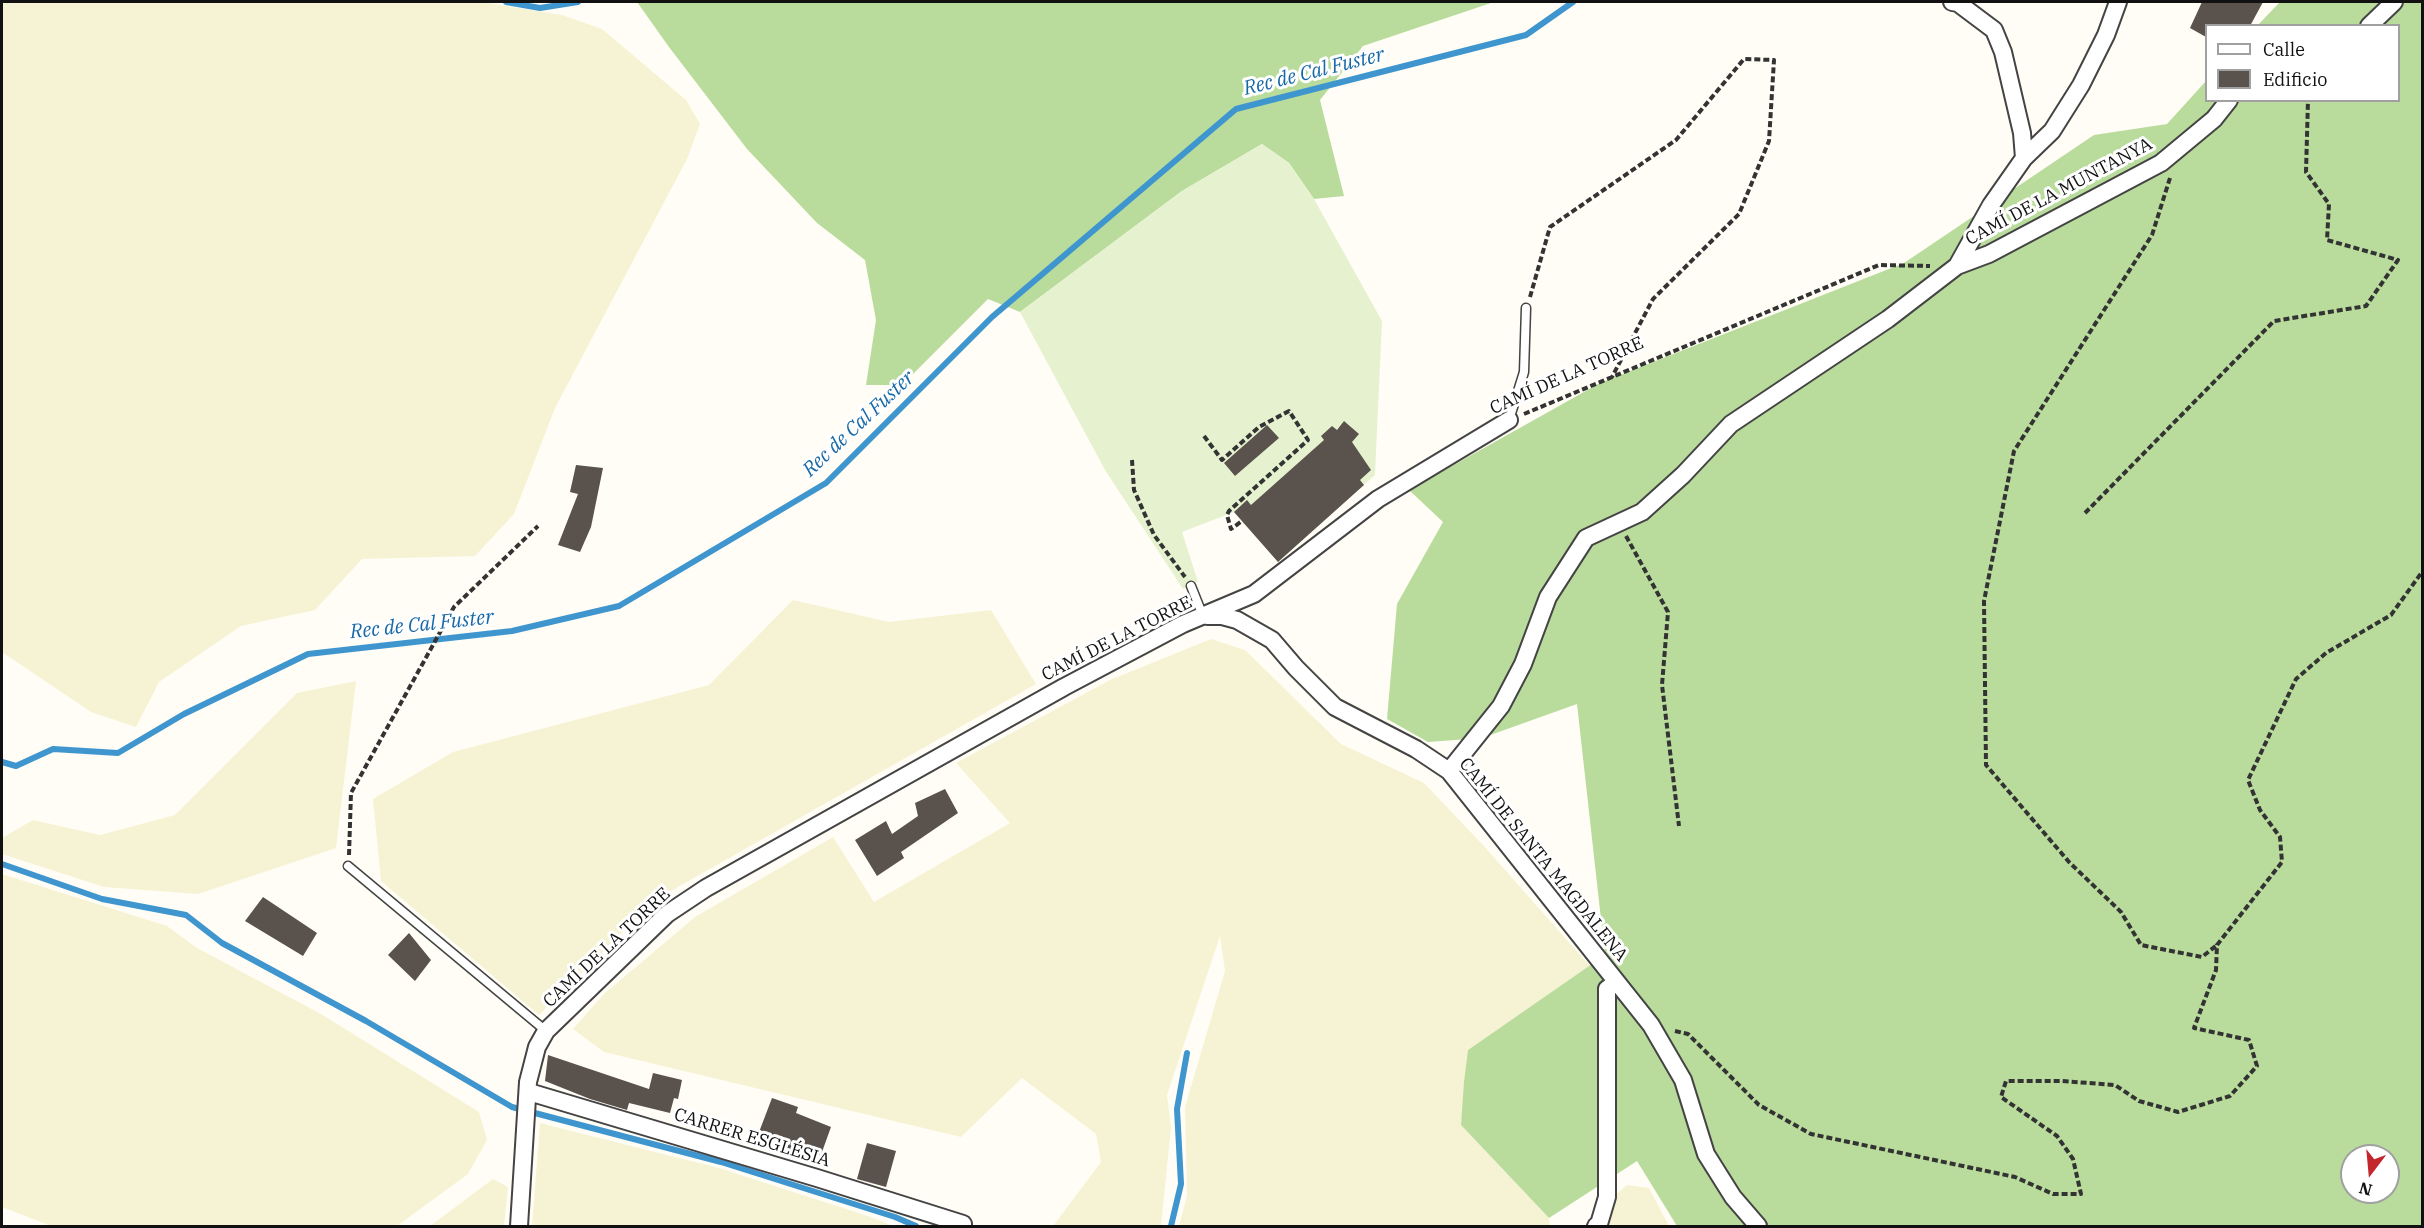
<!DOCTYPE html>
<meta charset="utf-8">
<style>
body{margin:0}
#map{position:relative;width:2424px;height:1228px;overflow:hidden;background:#fffdf5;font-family:"IBM Plex Serif",serif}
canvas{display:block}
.frame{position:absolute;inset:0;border:3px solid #111;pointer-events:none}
.legend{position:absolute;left:2205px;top:24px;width:195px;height:78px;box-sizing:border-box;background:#fff;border:2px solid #a0a0a0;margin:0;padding:8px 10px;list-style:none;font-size:18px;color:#111}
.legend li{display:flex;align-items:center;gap:12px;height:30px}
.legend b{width:30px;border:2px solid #a0a0a0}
.north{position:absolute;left:2340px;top:1144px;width:60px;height:60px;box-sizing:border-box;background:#fff;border:2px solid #a0a0a0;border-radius:50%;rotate:196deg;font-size:16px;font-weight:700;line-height:24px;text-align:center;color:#111}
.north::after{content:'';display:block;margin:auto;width:21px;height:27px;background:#c4262e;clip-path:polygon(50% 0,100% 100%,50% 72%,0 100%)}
</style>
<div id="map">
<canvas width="2424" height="1228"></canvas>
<div class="frame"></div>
<ul class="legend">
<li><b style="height:8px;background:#fff"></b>Calle</li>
<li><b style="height:16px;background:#5a524d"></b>Edificio</li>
</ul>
<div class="north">N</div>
</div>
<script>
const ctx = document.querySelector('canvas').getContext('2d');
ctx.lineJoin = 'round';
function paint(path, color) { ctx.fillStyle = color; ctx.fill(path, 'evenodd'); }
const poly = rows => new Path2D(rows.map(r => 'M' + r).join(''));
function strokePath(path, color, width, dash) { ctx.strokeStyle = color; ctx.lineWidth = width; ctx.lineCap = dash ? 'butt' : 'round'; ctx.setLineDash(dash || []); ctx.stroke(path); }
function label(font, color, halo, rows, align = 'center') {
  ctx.font = font + ' "IBM Plex Serif",serif'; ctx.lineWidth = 6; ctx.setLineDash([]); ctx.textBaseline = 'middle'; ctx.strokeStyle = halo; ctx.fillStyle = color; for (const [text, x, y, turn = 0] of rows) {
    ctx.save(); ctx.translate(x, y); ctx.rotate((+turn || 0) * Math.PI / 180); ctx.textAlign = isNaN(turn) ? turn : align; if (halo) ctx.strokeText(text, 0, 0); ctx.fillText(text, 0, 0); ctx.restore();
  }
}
const farmland = poly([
 [2,2,482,2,562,15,602,29,686,100,700,124,687,159,555,408,514,514,475,556,362,559,315,610,241,626,159,682,136,727,91,712,2,652],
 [793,600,889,622,991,610,1036,684,655,900,539,1015,381,881,373,799,453,752,709,685],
 [1211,639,1245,650,1341,744,1424,783,1483,845,1590,966,1468,1050,1461,1125,1549,1218,1550,1226,1179,1226,1187,1196,1185,1107,1225,971,1220,936,1167,1095,1171,1128,1161,1226,1053,1226,1101,1162,1096,1134,1022,1078,961,1137,604,1052,573,1029,604,994,695,917,833,837,874,902,1010,823,956,763,1110,680],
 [356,681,336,848,198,894,104,887,2,854,2,838,33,820,100,835,175,815,297,693],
 [2,874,167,926,197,948,321,1014,479,1112,487,1140,468,1174,397,1226,51,1226,2,1207],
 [540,1123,719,1168,868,1216,893,1226,532,1226],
 [493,1179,508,1187,504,1226,430,1226],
 [1627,1185,1649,1188,1669,1226,1608,1226,1615,1195]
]);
const forest = poly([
 [637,2,1494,2,1363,46,1320,100,1344,196,1314,199,1289,163,1262,144,1182,191,1020,312,988,299,902,385,866,385,876,320,865,260,817,223,747,149,669,47],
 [2280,2,2422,2,2422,1226,1677,1226,1637,1161,1549,1218,1461,1125,1464,1082,1468,1050,1605,955,1577,704,1482,738,1428,742,1387,719,1397,604,1443,522,1409,490,1600,383,1904,263,2094,135,2167,124,2206,81,2206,100,2398,100,2398,26,2258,25],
 [2352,1156,2388,1156,2388,1192,2352,1192]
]);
const pitch = poly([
 [1262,144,1289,163,1314,199,1382,321,1375,475,1278,562,1234,512,1182,532,1198,582,1183,589,1105,470,1020,312,1182,191]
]);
const stream = poly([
 [506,2,540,8,578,2],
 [2,762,16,766,53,749,118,753,184,714,308,654,512,631,619,606,826,483,992,317,1236,109,1526,35,1573,2],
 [2,864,102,899,186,915,222,943,366,1021,512,1107,721,1162,895,1217,916,1226],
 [1171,1226,1181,1184,1177,1109,1187,1053]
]);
const building = poly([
 [2202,2,2263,2,2250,26,2206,26,2206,37,2190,28],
 [1344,421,1359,434,1352,442,1371,470,1360,480,1364,485,1278,562,1234,512,1247,500,1251,505,1324,440,1321,436,1332,426,1337,430],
 [1267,425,1279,438,1235,476,1224,463],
 [576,465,603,468,591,527,580,552,558,545,578,494,570,492],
 [945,789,958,813,901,852,904,858,877,876,855,840,886,821,892,834,918,816,915,803],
 [263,897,317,933,303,956,245,921],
 [409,933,431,960,415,981,388,955],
 [548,1055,649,1089,653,1073,682,1080,678,1099,674,1098,670,1113,629,1103,627,1110,590,1099,545,1081],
 [772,1098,798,1107,796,1113,831,1127,818,1163,756,1140],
 [867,1143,896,1151,886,1187,857,1179]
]);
const path = poly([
 [2170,178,2152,235,2014,451,1984,601,1986,765,2069,862,2121,912,2141,945,2202,957,2217,945],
 [1530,297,1550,227,1676,140,1744,59,1774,60,1769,141,1739,214,1653,299,1612,377],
 [1524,414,1879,265,1930,266],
 [1204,436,1222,460,1259,427,1289,411,1308,440,1229,511,1227,515,1231,529,1242,521],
 [1132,460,1134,490,1154,535,1185,577],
 [2085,513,2274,321,2366,306,2398,260,2327,240,2329,204,2306,172,2308,100],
 [1626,536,1668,612,1662,685,1679,826],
 [349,855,351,793,454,607,538,526],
 [1675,1031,1688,1034,1759,1105,1811,1134,2015,1177,2053,1194,2081,1194,2073,1159,2057,1136,2001,1097,2006,1081,2062,1081,2115,1085,2139,1101,2178,1112,2230,1096,2257,1066,2249,1040,2194,1028,2216,970,2217,945,2282,862,2280,837,2260,810,2248,780,2296,679,2326,653,2391,615,2422,572]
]);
const lane = poly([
 [1509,420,1524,372,1526,308],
 [1191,586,1203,616],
 [348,866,546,1031]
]);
const street = poly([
 [1952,2,1958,3,1994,30,2003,52,2022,133,2024,158],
 [2369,26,2394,2],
 [1957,266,1989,254,2161,163,2214,119,2229,100],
 [1207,616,1222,616,1237,620,1272,640,1296,668,1335,707,1416,749,1449,771,1651,1025,1683,1080,1706,1154,1733,1197,1758,1226],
 [1449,771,1501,706,1523,664,1548,597,1586,538,1642,512,1683,475,1731,424,1888,319,1957,266,1991,205,2024,158,2052,131,2081,85,2106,35,2118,2],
 [529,1092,817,1178,963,1224],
 [519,1226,528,1082,537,1047,546,1031,667,914,706,888,1064,687,1183,624,1254,594,1378,499,1509,420],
 [1596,1226,1599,1224,1607,1197,1607,989,1616,982]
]);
const streetNames = [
 ["CAMÍ DE LA MUNTANYA",2059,192,-28],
 ["CAMÍ DE LA TORRE",1567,376,-24],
 ["CAMÍ DE LA TORRE",1117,639,-27],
 ["CAMÍ DE SANTA MAGDALENA",1543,860,51],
 ["CAMÍ DE LA TORRE",607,948,-43],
 ["CARRER ESGLÉSIA",752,1138,17]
];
const waterNames = [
 ["Rec de Cal Fuster",1314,72,-14],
 ["Rec de Cal Fuster",859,424,-43],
 ["Rec de Cal Fuster",422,625,-6]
];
paint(farmland, '#f6f3d4');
paint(forest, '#b9dc9c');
paint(pitch, '#e6f2cf');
strokePath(stream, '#3f96cf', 6);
paint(building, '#5a524d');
strokePath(lane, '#444', 11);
strokePath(street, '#444', 20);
strokePath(path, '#333', 4, [6, 3]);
strokePath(lane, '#fff', 8);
strokePath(street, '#fff', 16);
label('18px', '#111', '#fff', streetNames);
label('italic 20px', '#1768a6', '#fff', waterNames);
</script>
